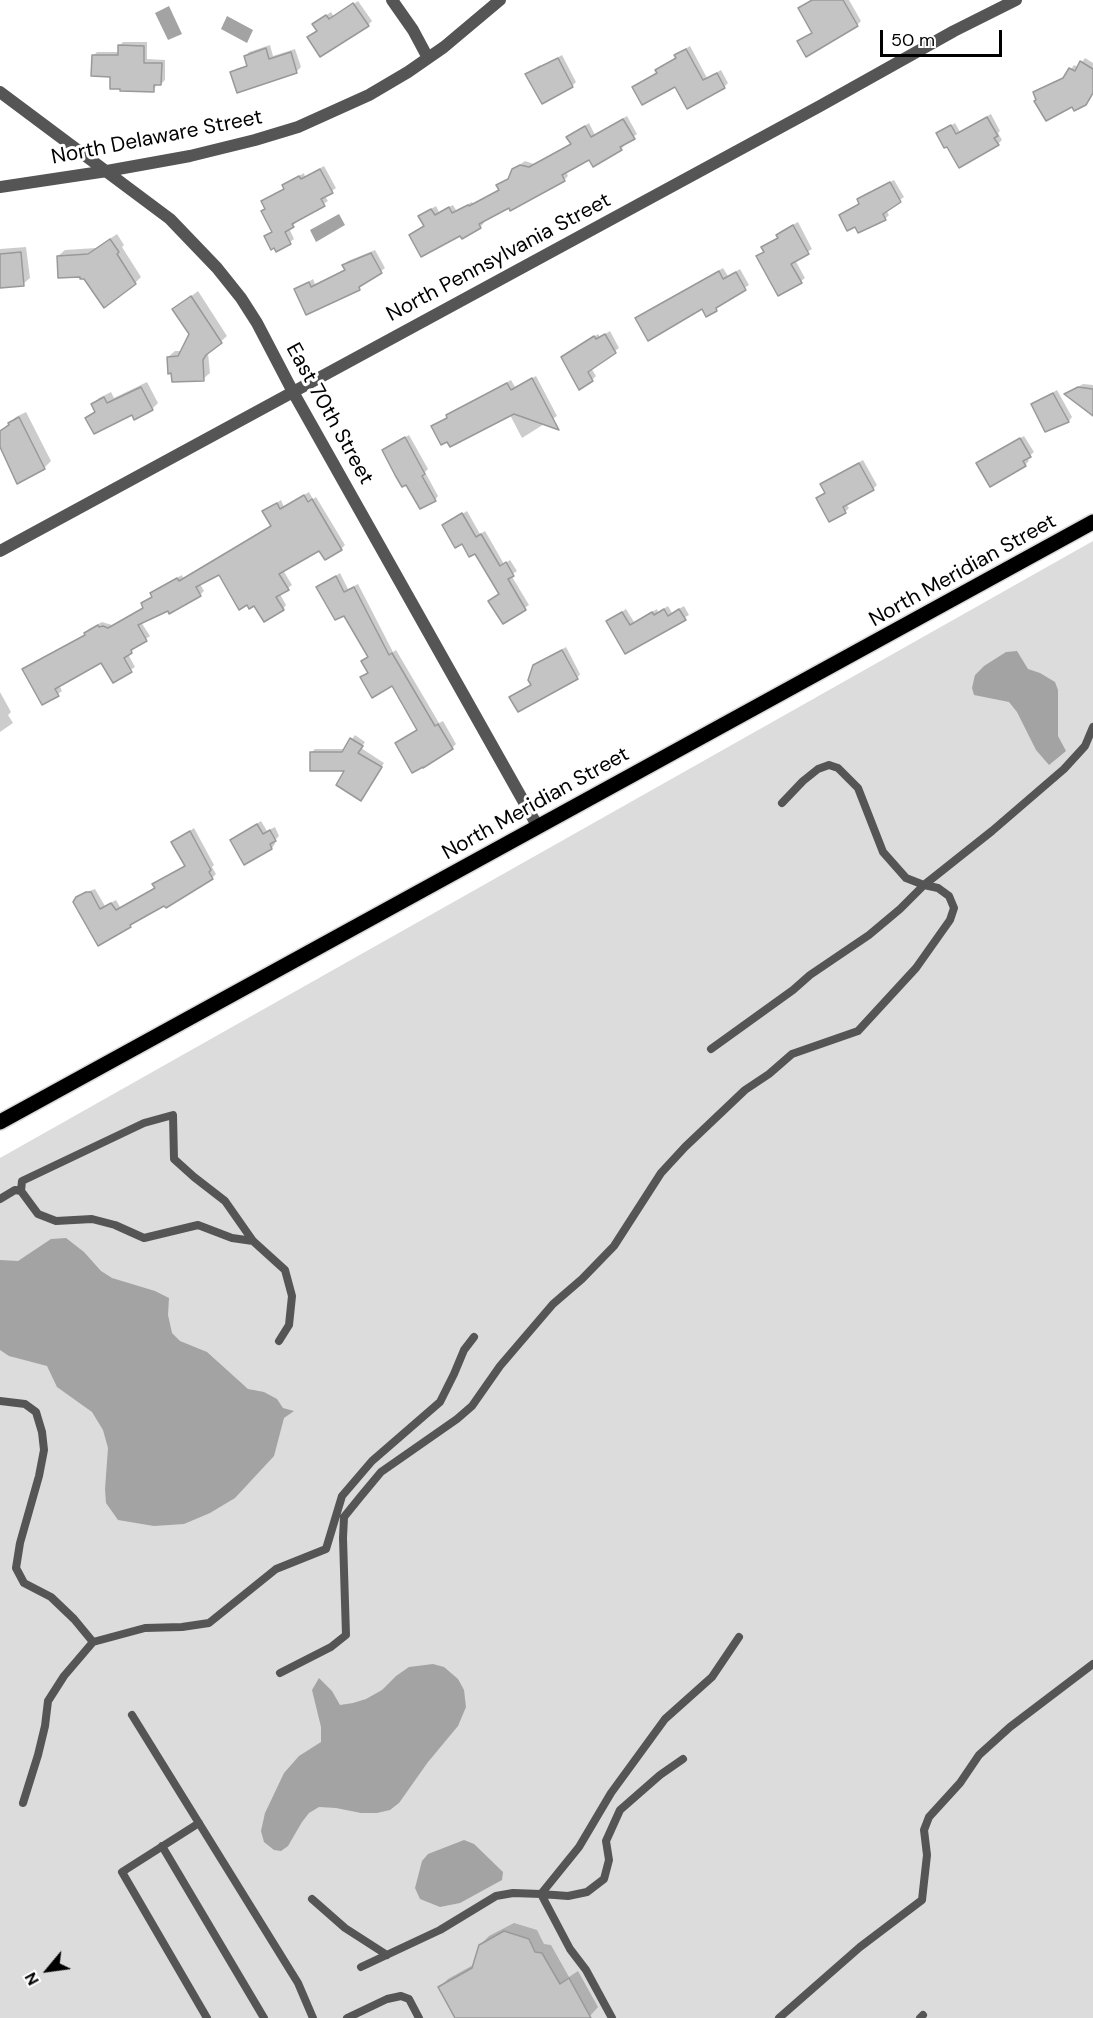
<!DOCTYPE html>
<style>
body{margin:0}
#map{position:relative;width:1093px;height:2018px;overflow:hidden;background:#fff;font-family:"DM Sans",sans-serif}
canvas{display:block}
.north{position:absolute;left:18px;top:1940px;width:60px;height:60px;-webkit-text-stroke:4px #fff;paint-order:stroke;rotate:241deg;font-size:16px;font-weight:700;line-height:24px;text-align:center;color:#000}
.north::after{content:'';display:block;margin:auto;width:21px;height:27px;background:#000;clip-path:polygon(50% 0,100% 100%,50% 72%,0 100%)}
.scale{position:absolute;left:880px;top:30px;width:122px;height:27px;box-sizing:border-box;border:3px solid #000;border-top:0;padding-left:8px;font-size:18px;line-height:21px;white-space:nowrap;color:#000;-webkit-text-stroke:4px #fff;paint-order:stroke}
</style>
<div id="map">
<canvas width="1093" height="2018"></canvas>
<div class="north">N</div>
<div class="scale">50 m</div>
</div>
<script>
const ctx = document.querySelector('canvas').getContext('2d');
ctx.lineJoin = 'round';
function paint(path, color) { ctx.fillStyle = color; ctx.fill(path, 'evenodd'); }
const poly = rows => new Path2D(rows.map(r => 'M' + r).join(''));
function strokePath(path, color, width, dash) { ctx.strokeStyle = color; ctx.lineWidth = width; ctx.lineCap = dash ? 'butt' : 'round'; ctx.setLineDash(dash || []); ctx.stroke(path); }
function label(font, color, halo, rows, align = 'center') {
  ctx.font = font + ' "DM Sans",sans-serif'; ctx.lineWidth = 6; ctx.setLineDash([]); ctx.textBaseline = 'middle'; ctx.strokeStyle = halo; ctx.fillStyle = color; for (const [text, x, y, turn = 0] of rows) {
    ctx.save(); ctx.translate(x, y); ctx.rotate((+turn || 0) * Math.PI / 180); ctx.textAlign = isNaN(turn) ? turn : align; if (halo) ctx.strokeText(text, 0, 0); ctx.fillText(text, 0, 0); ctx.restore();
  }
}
const green = poly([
 [1093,541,1093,2018,0,2018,0,1158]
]);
const water = poly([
 [169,6,182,34,168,40,155,13],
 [227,16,253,30,247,43,221,29],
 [339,214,345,225,316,242,310,230],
 [1017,651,1028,669,1040,673,1055,682,1058,690,1058,736,1066,751,1049,765,1036,750,1017,712,1009,702,974,695,972,688,975,675,984,666,1006,652],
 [66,1238,84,1252,101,1271,112,1278,155,1291,169,1298,168,1315,172,1333,180,1341,207,1352,248,1389,264,1392,277,1399,283,1408,294,1411,284,1418,274,1456,235,1498,210,1513,184,1524,154,1526,118,1520,106,1503,105,1489,108,1448,103,1430,92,1412,57,1387,47,1366,9,1356,0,1350,0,1260,18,1261,51,1239],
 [433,1664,444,1667,458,1679,464,1690,466,1707,458,1726,428,1762,399,1803,390,1810,377,1813,361,1813,336,1808,319,1807,309,1813,302,1822,288,1846,281,1851,274,1850,264,1842,261,1831,265,1813,284,1773,299,1756,321,1742,321,1727,312,1690,319,1678,332,1691,340,1705,353,1703,366,1699,382,1690,396,1676,409,1667],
 [464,1840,474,1844,503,1872,502,1880,460,1903,440,1907,420,1899,415,1888,422,1861,428,1854]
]);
const shadow = poly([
 [811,0,849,0,861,21,857,25,799,42,813,32,800,8],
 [358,1,372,21,368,25,309,37,318,30,318,21,331,12,334,17],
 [123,42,147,42,147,59,165,60,165,80,161,84,157,84,153,91,111,75,93,56,97,52,119,52,120,45],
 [270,45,273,56,295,49,301,67,297,71,238,91,232,73,236,69,248,65,246,56,249,52],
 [690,46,707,78,721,70,728,83,724,87,675,85,634,87,658,72,657,70,661,66,677,57,676,55,680,52],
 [562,55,576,82,572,86,527,74,540,65,541,67],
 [1085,58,1093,63,1093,93,1085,103,1073,105,1038,99,1034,93,1038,89,1066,76,1074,65,1078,67],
 [991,114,1000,131,998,133,1002,140,998,144,948,145,938,134,955,123,960,132],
 [627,116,637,134,624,143,625,145,621,149,593,164,590,158,566,171,568,176,564,180,483,221,484,223,480,227,462,237,460,234,411,235,425,225,424,213,436,206,439,212,453,205,456,210,472,202,473,204,500,189,498,185,510,177,518,166,525,161,534,164,572,143,568,137,589,123,595,135],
 [324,166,336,188,325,196,328,201,296,221,297,222,289,228,294,239,290,242,265,237,273,231,263,201,285,188,284,186,288,182,304,173,305,177],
 [894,180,904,197,886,210,889,215,885,219,855,225,840,216,861,203,859,199,863,195],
 [798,222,812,249,795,260,805,278,801,281,758,256,765,251,763,248,767,244,779,237,778,235,781,231],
 [117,234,124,245,122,247,141,277,135,283,85,278,58,256,65,250,96,248],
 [26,247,30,278,23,284,0,286,0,249],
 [375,250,385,268,359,288,296,290,313,279,315,284,346,269,344,265,348,261],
 [723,268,728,276,740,269,749,285,719,304,716,310,702,307,641,315],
 [198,291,227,336,208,353,210,373,203,379,168,357,175,351,182,351,191,333,174,309],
 [610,331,619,348,591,368,596,376,592,380,562,357,598,334,600,337],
 [536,376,557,416,522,438,510,415,433,427,448,417,452,412,511,380,515,387],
 [147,382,158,403,152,409,133,414,87,418,96,410,93,404,99,398,111,392,114,398],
 [1083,384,1093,385,1093,414,1066,394],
 [1057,390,1072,417,1069,421,1046,430,1032,405],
 [26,412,51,461,45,467,17,482,0,439,0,431,16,417],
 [409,435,428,469,425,472,438,496,435,500,384,450],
 [1024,436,1034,452,1027,458,1029,461,1025,465,978,463],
 [863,460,877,485,873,489,846,504,849,508,845,512,818,498,826,492,821,484,825,481],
 [309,492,313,499,316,497,345,545,341,549,320,549,283,570,292,585,280,594,286,605,283,609,255,604,219,573,200,584,204,591,200,595,141,622,150,636,134,647,135,648,128,654,135,667,113,681,102,661,59,685,62,691,58,694,24,669,86,634,89,629,102,622,112,625,144,607,143,604,153,596,152,593,156,589,182,575,183,578,272,525,264,511,268,508,281,500,284,507],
 [467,511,480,534,485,531,504,564,510,560,517,571,511,575,529,605,504,622,500,593,476,552,444,526],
 [340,573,348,589,358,584,393,652,396,650,439,723,443,721,456,744,452,748,397,743,418,729,393,684,362,678,369,672,363,661,369,656,344,614,318,587],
 [668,606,672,613,684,606,689,615,626,652,608,621,626,609,634,622,657,609,658,612],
 [566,647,580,674,577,678,511,697,532,684,534,666,538,662],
 [0,692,11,712,8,715,13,723,0,732],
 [355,735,365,742,361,748,384,763,364,795,347,770,311,753,315,749,345,749],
 [261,821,267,831,275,827,279,836,274,841,275,844,272,848,232,840],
 [194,828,214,865,212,867,216,874,212,878,130,926,77,898,82,894,95,889,105,906,116,900,120,907,156,887,158,881,186,865,173,842],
 [514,1923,537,1930,544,1944,551,1945,569,1977,578,1971,598,2007,590,2016,591,2018,457,2018,440,1987,448,1979,475,1964,480,1945,489,1936]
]);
const building = poly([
 [812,0,843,0,858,26,806,57,797,41,812,33,798,8,812,0],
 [353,3,369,26,320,57,307,37,317,31,312,24,326,15,329,19,353,3],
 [118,45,144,46,144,63,162,63,161,85,154,85,154,92,120,91,120,89,110,89,110,77,91,76,92,55,118,55,118,45],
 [266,48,269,59,291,52,297,73,237,93,230,72,247,66,244,56,266,48],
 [686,49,703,80,717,73,725,88,687,109,675,87,642,105,632,87,657,73,655,70,676,58,674,55,686,49],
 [558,58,573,87,542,104,525,74,558,58],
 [1080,61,1093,69,1093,93,1086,105,1074,111,1072,107,1046,121,1034,101,1036,100,1033,92,1063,78,1069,68,1075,71,1080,61],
 [987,117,998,136,994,138,999,145,959,168,947,147,944,148,936,133,951,125,956,134,987,117],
 [623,119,635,139,620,147,622,150,593,167,589,160,562,175,565,181,510,211,509,208,479,224,481,228,462,239,460,236,421,257,409,235,424,226,418,216,431,209,435,215,449,207,452,213,468,205,469,206,499,190,496,185,508,179,512,169,520,165,529,167,571,144,566,137,585,126,591,137,623,119],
 [320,169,333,193,321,199,325,206,292,224,294,227,285,232,291,244,276,252,274,248,271,250,264,236,272,232,261,211,265,209,261,201,284,189,282,185,299,176,301,179,320,169],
 [890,182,901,202,883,214,886,220,858,233,855,227,847,231,839,215,859,204,857,199,890,182],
 [793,225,809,254,791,264,802,283,778,296,756,256,764,252,761,247,778,238,776,235,793,225],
 [110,239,119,252,117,254,136,284,104,308,84,279,80,279,80,277,58,278,57,256,88,254,110,239],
 [21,252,24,286,0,288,0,254,21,252],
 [371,253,382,273,359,287,360,290,306,315,294,289,309,282,311,287,345,270,342,265,371,253],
 [719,271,723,279,736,272,746,290,716,308,717,311,706,317,702,309,648,341,635,318,719,271],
 [191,296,222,343,206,355,203,360,204,381,172,382,171,373,168,374,167,357,178,356,189,334,172,309,191,296],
 [605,334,616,353,588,372,593,381,579,390,561,357,594,336,596,339,605,334],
 [532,378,559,430,514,414,450,447,447,442,441,445,431,426,447,418,446,415,507,383,511,390,532,378],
 [141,387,153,410,134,420,132,415,94,434,85,418,95,412,91,404,104,397,107,403,141,387],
 [1078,387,1093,389,1093,416,1064,394,1078,387],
 [1053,393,1069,422,1045,432,1031,404,1053,393],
 [19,417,45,469,17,484,0,447,0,431,9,425,8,423,19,417],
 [405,437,425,474,422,476,436,501,420,509,406,485,402,487,395,475,382,450,405,437],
 [1020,438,1031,457,1023,461,1026,466,990,487,976,463,1020,438],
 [859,463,874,490,843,507,846,513,829,522,816,498,825,493,820,484,859,463],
 [304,495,308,502,312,499,342,550,325,560,319,551,279,574,289,590,276,597,284,610,264,622,254,606,249,609,247,605,239,610,219,575,196,587,201,596,169,614,168,611,138,625,147,641,131,650,132,653,124,658,132,672,113,683,101,663,55,689,59,696,42,705,22,669,85,635,84,633,98,625,99,627,103,626,108,628,143,608,141,603,152,597,150,593,177,578,179,581,271,526,262,511,277,503,280,509,304,495],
 [462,513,476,537,481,534,500,566,506,562,514,576,508,579,526,610,503,624,488,601,499,594,475,554,469,557,462,544,455,548,442,525,462,513],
 [336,576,344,592,354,587,389,655,392,653,435,726,438,724,453,749,423,768,423,767,412,773,395,743,417,730,392,686,372,698,360,677,368,673,361,661,368,657,344,616,335,620,316,587,336,576],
 [664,609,668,616,679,609,686,620,625,654,606,621,622,612,630,625,652,612,654,615,664,609],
 [562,650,578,679,518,712,509,697,531,685,528,680,533,665,562,650],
 [350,738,363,746,358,753,382,767,361,801,336,785,344,771,310,771,310,752,342,752,350,738],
 [257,824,263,834,270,830,276,841,270,844,272,849,244,865,230,840,257,824],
 [190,831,211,870,209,872,213,879,166,908,164,906,130,925,131,927,98,946,73,902,76,897,86,892,91,892,100,909,111,903,116,910,155,888,152,884,185,866,171,842,190,831],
 [504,1931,529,1939,535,1952,542,1953,560,1984,569,1978,591,2018,455,2018,438,1987,472,1968,479,1945,504,1931]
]);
const service = poly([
 [782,803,803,781,818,769,829,765,838,768,858,788,883,852,906,878,924,885,992,831,1064,769,1085,746,1093,727],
 [0,1199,15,1190,21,1191],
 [253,1241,232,1238,198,1225,144,1238,115,1225,92,1219,56,1221,38,1214,21,1191,22,1181,144,1123,173,1115,174,1159,194,1177,225,1201,253,1241,285,1270,292,1296,289,1325,279,1341],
 [0,1401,25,1404,36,1412,42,1432,44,1450,39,1476,20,1543,16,1568,24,1583,51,1597,74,1619,93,1642,145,1628,182,1627,209,1623,276,1569,326,1549,342,1496,372,1461,440,1402,454,1374,464,1350,474,1337],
 [280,1673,331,1647,346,1635,343,1538,344,1517,361,1496,381,1472,457,1419,472,1406,500,1366,553,1304,582,1279,614,1246,661,1173,685,1147,745,1090,769,1074,792,1054,858,1031,916,968,950,920,954,908,949,896,938,888,924,885,900,909,869,935,810,975,793,990,711,1049],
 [132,1715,298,1983,313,2018],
 [23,1803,38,1755,45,1726,48,1701,64,1676,93,1642],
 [199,1823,122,1872,207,2018],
 [162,1846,264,2018],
 [541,1894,568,1896,587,1892,604,1879,609,1860,606,1841,620,1810,660,1775,683,1759],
 [541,1894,570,1949,586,1970,612,2018],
 [312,1899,345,1928,387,1955],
 [361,1967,440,1930,496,1896,513,1893,541,1894,579,1847,611,1793,665,1719,712,1677,739,1637],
 [347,2018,387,1999,401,1996,409,1999,419,2018],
 [779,2018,860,1947,922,1900,927,1855,924,1830,929,1817,960,1783,979,1755,1010,1727,1093,1664],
 [920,2018,923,2015]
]);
const minor = poly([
 [392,0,413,30,428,58],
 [0,92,170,219,217,268,241,298,257,323,293,392,538,827],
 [0,187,107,171,190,156,255,140,298,127,369,95,408,72,444,47,500,0],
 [0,551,820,106,954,31,1016,0]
]);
const primary = poly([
 [0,1122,1093,522]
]);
const streetNames = [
 ["North Delaware Street",157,138,-11],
 ["North Pennsylvania Street",499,258,-28],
 ["East 70th Street",329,414,61],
 ["North Meridian Street",963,571,-29],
 ["North Meridian Street",536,804,-29]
];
paint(green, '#dcdcdc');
paint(water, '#a3a3a3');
paint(shadow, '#0003');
paint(building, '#c4c4c4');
strokePath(building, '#999', 1.5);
strokePath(primary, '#dbdbdb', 18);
strokePath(service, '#555', 8);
strokePath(minor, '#555', 12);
strokePath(primary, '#000', 15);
label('21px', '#000', '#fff', streetNames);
</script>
